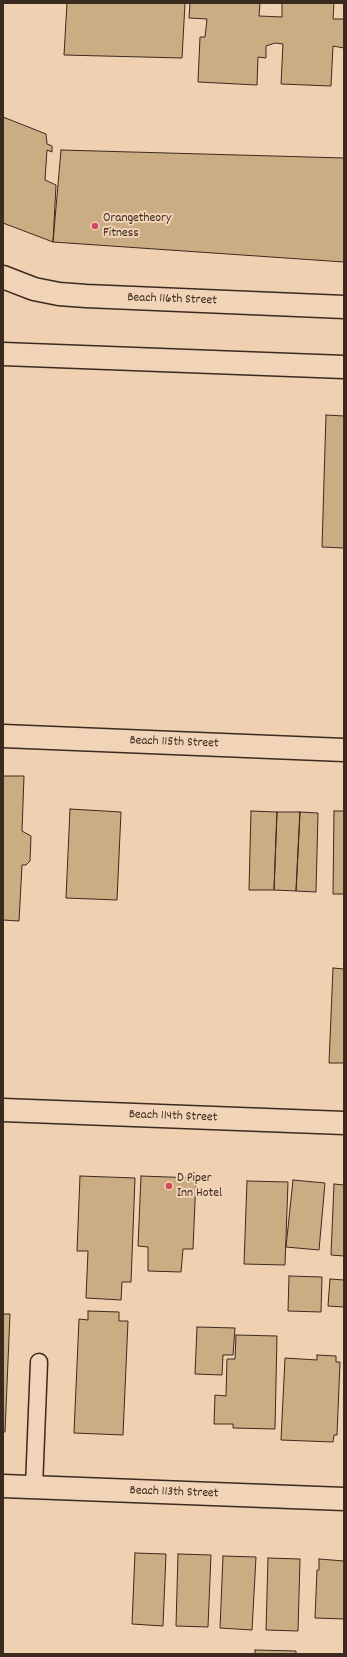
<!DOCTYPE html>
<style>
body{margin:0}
#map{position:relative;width:347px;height:1657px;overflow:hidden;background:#efd0b1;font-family:Dekko,sans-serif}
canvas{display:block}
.frame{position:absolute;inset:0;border:4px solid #3b2a1e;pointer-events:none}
</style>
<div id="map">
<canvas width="347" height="1657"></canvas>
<div class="frame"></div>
</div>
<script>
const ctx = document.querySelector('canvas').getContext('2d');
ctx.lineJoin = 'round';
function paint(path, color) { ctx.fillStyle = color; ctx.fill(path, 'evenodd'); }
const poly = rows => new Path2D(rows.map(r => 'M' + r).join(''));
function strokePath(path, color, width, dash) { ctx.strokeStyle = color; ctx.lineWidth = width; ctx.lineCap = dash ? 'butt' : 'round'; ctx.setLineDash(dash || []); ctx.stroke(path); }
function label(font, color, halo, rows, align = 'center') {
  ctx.font = font + ' Dekko,sans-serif'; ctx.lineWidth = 4; ctx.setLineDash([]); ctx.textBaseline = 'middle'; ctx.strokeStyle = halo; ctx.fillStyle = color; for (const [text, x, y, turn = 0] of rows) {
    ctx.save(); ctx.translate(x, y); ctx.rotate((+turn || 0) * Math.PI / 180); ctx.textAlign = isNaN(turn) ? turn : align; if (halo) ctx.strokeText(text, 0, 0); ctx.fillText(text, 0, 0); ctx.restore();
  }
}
const building = poly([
 [67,3,185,3,182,58,64,55,67,3],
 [190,3,260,3,259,16,282,17,282,3,334,3,333,19,344,19,344,48,333,46,331,86,281,84,283,44,275,43,266,46,266,58,258,57,257,85,198,82,200,37,205,37,207,19,189,18,190,3],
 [3,117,46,134,47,144,52,146,52,152,47,150,45,180,56,185,53,242,3,223,3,117],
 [61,150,344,158,344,262,53,242,61,150],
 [326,415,344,416,344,548,322,547,326,415],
 [3,776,24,776,22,831,31,836,30,861,26,865,22,865,19,921,3,920,3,776],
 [70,809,121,812,117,900,66,898,70,809],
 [251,811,277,812,274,890,249,890,251,811],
 [334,811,344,811,344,894,333,894,334,811],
 [277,812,300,812,296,891,274,890,277,812],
 [300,812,318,813,316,892,296,891,300,812],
 [333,968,344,969,344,1063,329,1063,333,968],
 [80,1176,135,1178,131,1282,122,1282,121,1300,86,1298,88,1251,77,1251,80,1176],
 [141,1176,196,1178,193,1249,183,1249,181,1272,148,1271,148,1247,138,1246,141,1176],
 [293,1180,325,1183,319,1250,286,1247,293,1180],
 [247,1181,288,1182,285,1265,244,1264,247,1181],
 [334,1184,344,1185,344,1256,331,1255,334,1184],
 [289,1276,322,1277,321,1312,288,1311,289,1276],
 [330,1279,344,1280,344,1307,328,1306,330,1279],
 [88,1311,119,1312,119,1321,128,1321,123,1435,74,1433,79,1319,88,1320,88,1311],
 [3,1314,10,1314,5,1432,3,1432,3,1314],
 [197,1327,235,1328,233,1355,223,1355,222,1375,195,1374,197,1327],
 [236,1335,277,1336,275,1429,233,1428,233,1424,214,1424,215,1395,226,1396,227,1359,235,1359,236,1335],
 [317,1355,336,1356,336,1362,340,1362,337,1435,334,1435,333,1442,281,1440,285,1358,317,1360,317,1355],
 [135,1553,166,1554,163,1626,132,1624,135,1553],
 [178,1554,211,1555,208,1627,176,1626,178,1554],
 [223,1556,256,1557,252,1630,220,1628,223,1556],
 [268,1558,300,1559,298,1631,266,1630,268,1558],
 [319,1559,344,1561,344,1619,315,1618,317,1570,319,1570,319,1559],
 [255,1650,296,1651,296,1654,255,1654,255,1650]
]);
const service = poly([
 [34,1487,39,1362]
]);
const minor = poly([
 [3,277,34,289,59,294,86,296,344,307],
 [3,354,344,367],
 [3,736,344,750],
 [3,1110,344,1123],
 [3,1486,344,1499]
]);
const markers = [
 [95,226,4,"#d1495b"],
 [169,1186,4,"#d1495b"]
];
const poiNames = [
 ["Orangetheory",103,219],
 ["Fitness",103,234],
 ["D Piper",177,1179],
 ["Inn Hotel",177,1194]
];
const streetNames = [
 ["Beach 116th Street",172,300,2],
 ["Beach 115th Street",174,743,2],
 ["Beach 114th Street",173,1117,2],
 ["Beach 113th Street",174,1493,2]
];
paint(building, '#cbad84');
strokePath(building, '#3b2a1e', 1);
strokePath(service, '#3b2a1e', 19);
strokePath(minor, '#3b2a1e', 25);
strokePath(service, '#f1d3b7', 16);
strokePath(minor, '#f1d3b7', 22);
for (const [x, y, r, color] of markers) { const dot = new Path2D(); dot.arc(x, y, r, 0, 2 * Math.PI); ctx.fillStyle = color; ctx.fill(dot); strokePath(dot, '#f1d3b7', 1.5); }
label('13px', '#3b2a1e', '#f1d3b7', poiNames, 'left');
label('13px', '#3b2a1e', '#f1d3b7', streetNames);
</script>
